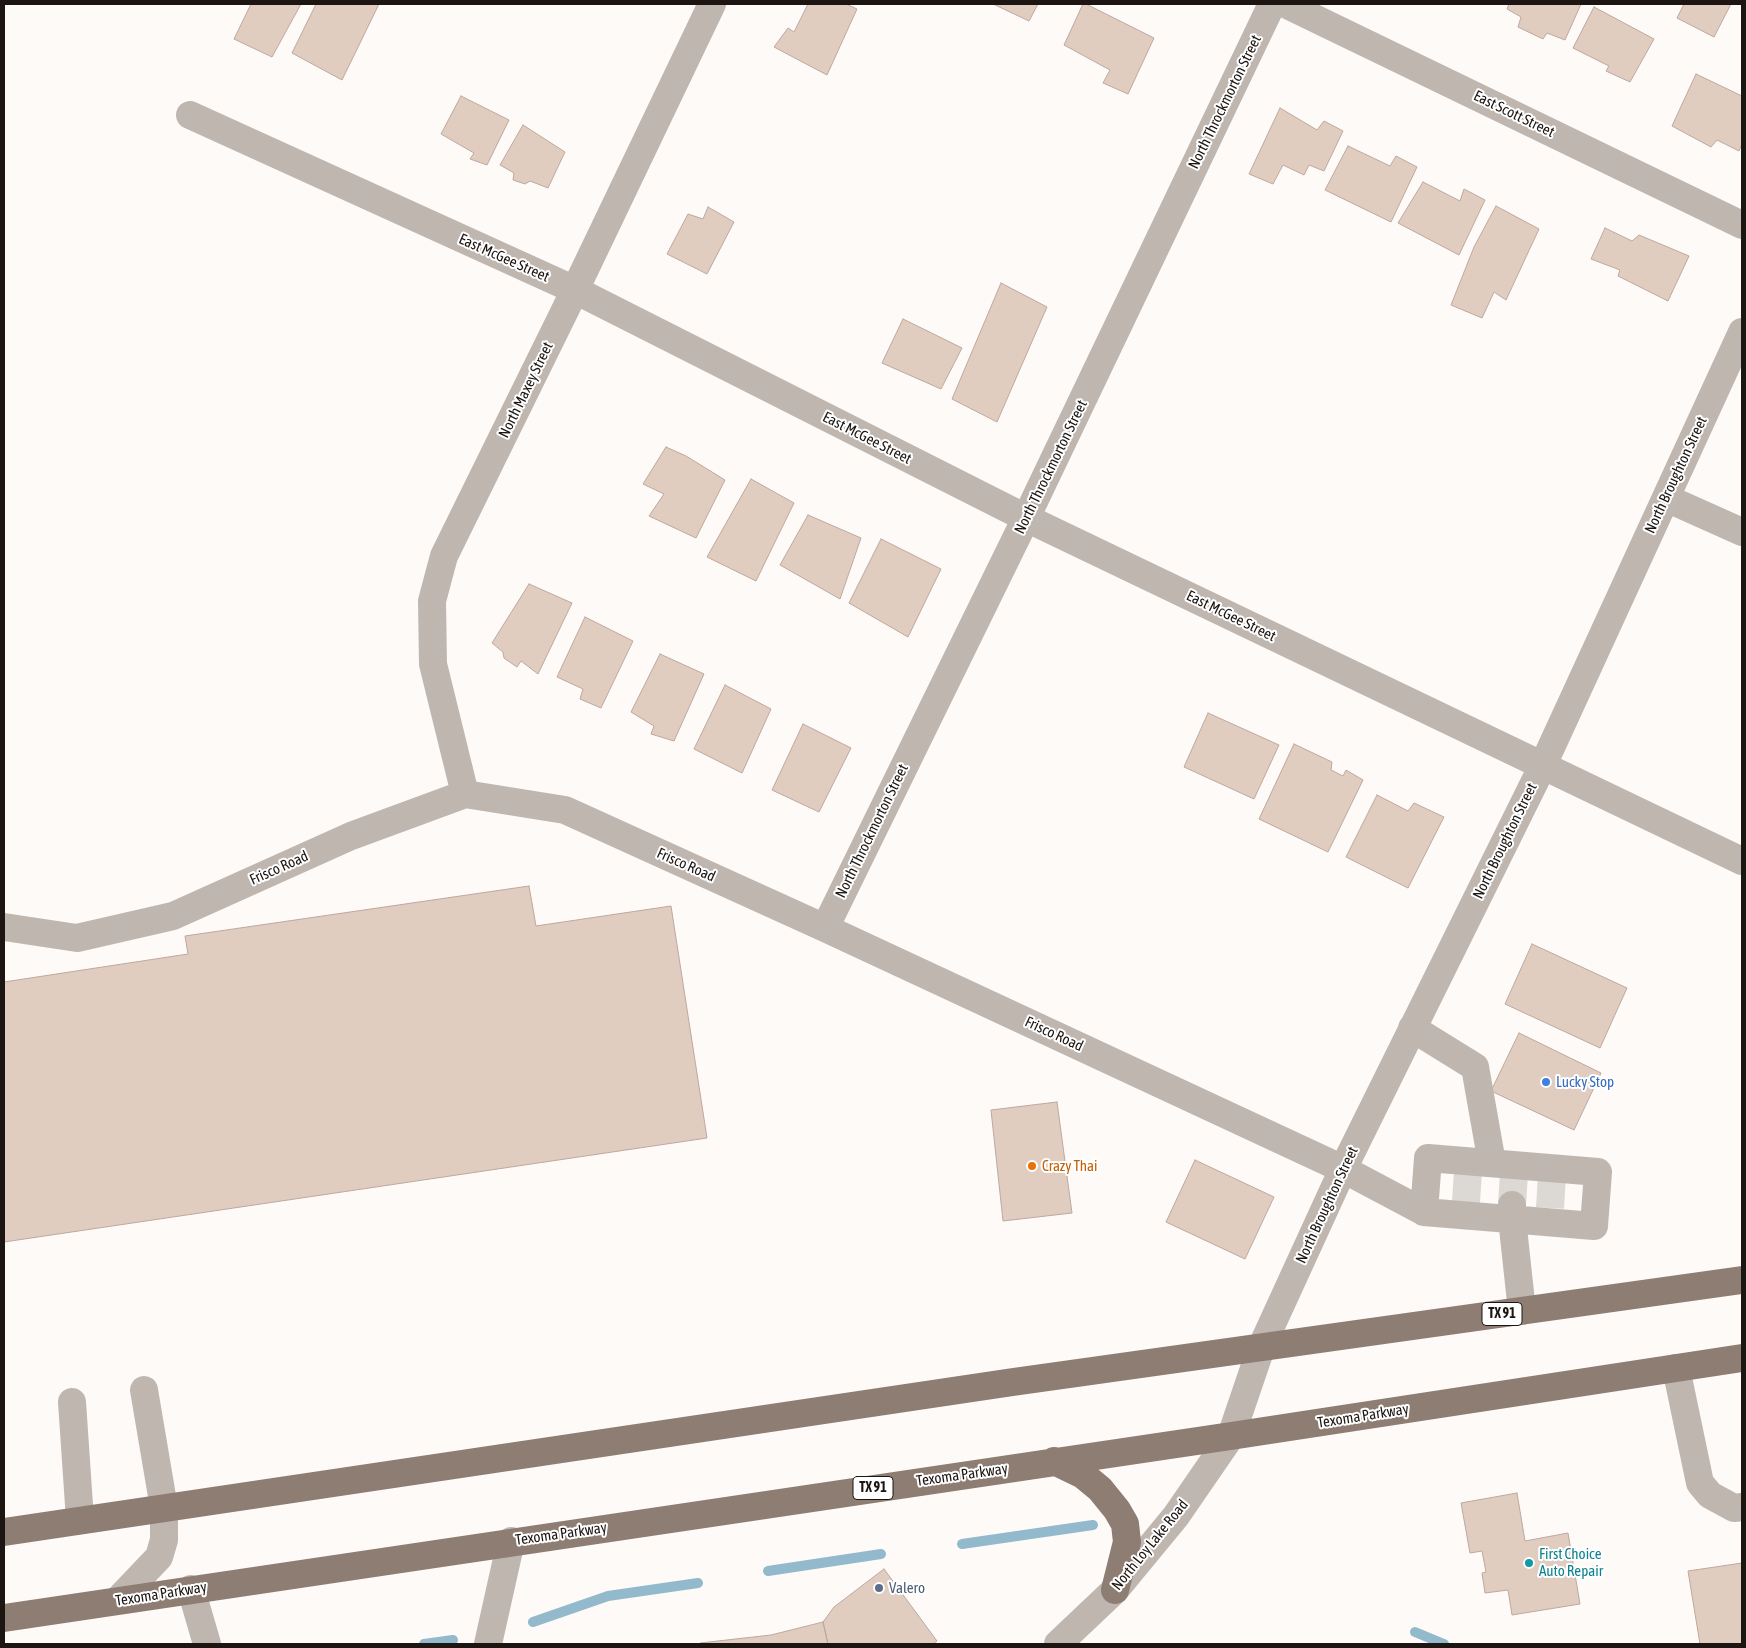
<!DOCTYPE html>
<style>
body{margin:0}
#map{position:relative;width:1746px;height:1648px;overflow:hidden;background:#fefaf7;font-family:"Asap Condensed",sans-serif}
canvas{display:block}
.frame{position:absolute;inset:0;border:5px solid #1c1511;pointer-events:none}
</style>
<div id="map">
<canvas width="1746" height="1648"></canvas>
<div class="frame"></div>
</div>
<script>
const ctx = document.querySelector('canvas').getContext('2d');
ctx.lineJoin = 'round';
const poly = rows => new Path2D(rows.map(r => 'M' + r).join(''));
function strokePath(path, color, width, dash) { ctx.strokeStyle = color; ctx.lineWidth = width; ctx.lineCap = dash ? 'butt' : 'round'; ctx.setLineDash(dash || []); ctx.stroke(path); }
function paint(path, color) { ctx.fillStyle = color; ctx.fill(path, 'evenodd'); }
function label(font, color, halo, rows, align = 'center') {
  ctx.font = font + ' "Asap Condensed",sans-serif'; ctx.lineWidth = 4; ctx.setLineDash([]); ctx.textBaseline = 'middle'; ctx.strokeStyle = halo; ctx.fillStyle = color; for (const [text, x, y, turn = 0] of rows) {
    ctx.save(); ctx.translate(x, y); ctx.rotate((+turn || 0) * Math.PI / 180); ctx.textAlign = isNaN(turn) ? turn : align; if (halo) ctx.strokeText(text, 0, 0); ctx.fillText(text, 0, 0); ctx.restore();
  }
}
const stream = poly([
 [962,1544,1093,1525],
 [768,1571,881,1554],
 [533,1622,608,1596,698,1583],
 [1415,1632,1444,1644],
 [424,1644,453,1640]
]);
const building = poly([
 [251,4,301,4,272,57,234,39,251,4],
 [316,4,379,4,342,80,292,53,316,4],
 [808,4,846,4,857,9,827,75,774,47,788,28,794,32,808,4],
 [993,4,1038,4,1029,21,993,4],
 [1083,4,1086,4,1154,38,1128,94,1103,83,1110,70,1064,45,1083,4],
 [1509,4,1581,4,1565,40,1547,33,1543,39,1518,27,1521,17,1507,9,1509,4],
 [1684,4,1731,4,1714,37,1677,18,1684,4],
 [1594,7,1654,39,1630,82,1606,71,1609,66,1573,48,1594,7],
 [1696,74,1742,96,1742,144,1739,151,1717,140,1711,147,1672,126,1696,74],
 [461,96,509,120,487,165,470,159,474,153,441,134,461,96],
 [1280,108,1317,130,1324,121,1343,131,1324,171,1309,165,1304,175,1283,165,1273,184,1249,174,1280,108],
 [523,125,565,152,548,188,530,181,525,184,513,180,514,173,500,165,523,125],
 [1348,146,1390,166,1396,156,1417,167,1391,222,1325,190,1348,146],
 [1423,182,1460,201,1464,189,1485,200,1459,255,1398,223,1423,182],
 [1496,206,1539,229,1506,300,1494,292,1482,318,1451,305,1474,247,1496,206],
 [708,207,734,222,707,274,667,254,688,214,703,219,708,207],
 [1605,228,1632,241,1639,235,1689,256,1668,301,1618,276,1620,270,1591,259,1605,228],
 [1001,283,1047,307,997,422,952,399,1001,283],
 [903,319,962,348,941,389,882,363,903,319],
 [666,447,686,456,725,480,696,538,649,516,664,494,643,484,666,447],
 [751,479,794,503,756,581,707,557,751,479],
 [808,515,861,538,840,599,780,565,808,515],
 [881,539,941,569,908,637,849,603,881,539],
 [529,584,572,603,538,674,521,661,517,667,504,658,503,652,492,643,529,584],
 [585,617,633,641,601,708,580,699,583,689,557,677,585,617],
 [660,654,704,674,674,741,651,734,654,726,631,712,660,654],
 [725,685,771,709,742,773,694,749,725,685],
 [1208,713,1279,745,1254,799,1184,767,1208,713],
 [803,724,851,748,819,812,772,790,803,724],
 [1294,744,1332,762,1331,770,1343,776,1346,770,1363,780,1328,852,1259,819,1294,744],
 [1377,795,1408,811,1414,803,1444,817,1408,888,1346,857,1377,795],
 [529,886,536,926,671,906,707,1138,4,1242,4,982,188,954,185,936,529,886],
 [1532,944,1627,988,1600,1048,1505,1004,1532,944],
 [1519,1033,1601,1073,1574,1130,1491,1091,1519,1033],
 [1057,1102,1072,1213,1003,1221,991,1110,1057,1102],
 [1195,1160,1274,1197,1245,1259,1166,1222,1195,1160],
 [1517,1493,1525,1541,1568,1533,1580,1604,1512,1615,1508,1590,1485,1593,1482,1573,1486,1572,1482,1551,1470,1553,1461,1503,1517,1493],
 [1742,1563,1742,1644,1700,1644,1688,1571,1742,1563],
 [884,1569,937,1641,933,1644,828,1644,823,1622,834,1607,884,1569],
 [823,1622,828,1644,701,1644,700,1643,771,1635,823,1622]
]);
const minorTunnel = poly([
 [1466,1202,1468,1171],
 [1512,1205,1514,1173],
 [1550,1208,1552,1175]
]);
const minor = poly([
 [1285,4,1742,225],
 [190,115,575,290,1026,518,1742,861],
 [1666,498,1742,532],
 [465,794,433,664,432,601,444,556,575,290,712,4],
 [4,927,77,938,173,916,351,836,465,794,565,810,825,928,1343,1169,1424,1212,1594,1226,1598,1172,1428,1158,1424,1212],
 [825,928,1026,518,1272,4],
 [1412,1028,1475,1067,1492,1163],
 [1512,1205,1512,1219,1522,1311],
 [1676,1368,1700,1483,1710,1495,1734,1508,1742,1507],
 [72,1402,80,1520],
 [191,1589,207,1644],
 [118,1600,159,1557,164,1540,164,1508,144,1390],
 [488,1644,511,1541],
 [1058,1644,1115,1590,1176,1516,1231,1436,1261,1348,1343,1169,1543,765,1742,332]
]);
const major = poly([
 [1054,1461,1083,1475,1100,1489,1117,1510,1125,1524,1127,1542,1115,1590],
 [4,1532,1013,1382,1742,1280],
 [4,1618,1231,1436,1742,1358]
]);
const markers = [
 [1546,1082,5,"#3f7fe0"],
 [1032,1166,5,"#e8710a"],
 [1529,1563,5,"#0f9aa8"],
 [879,1588,5,"#5c6f8a"]
];
const shields = [
 [1502,1314,40],
 [873,1488,40]
];
const shieldNames = [
 ["TX 91",1502,1314],
 ["TX 91",873,1488]
];
const streetNames = [
 ["North Throckmorton Street",1225,102,-64],
 ["East Scott Street",1514,114,26],
 ["East McGee Street",504,258,24],
 ["North Maxey Street",526,390,-64],
 ["East McGee Street",867,438,27],
 ["North Throckmorton Street",1051,467,-64],
 ["North Broughton Street",1676,475,-65],
 ["East McGee Street",1231,616,26],
 ["North Throckmorton Street",872,831,-64],
 ["North Broughton Street",1505,841,-64],
 ["Frisco Road",686,865,24],
 ["Frisco Road",279,868,-24],
 ["Frisco Road",1054,1034,25],
 ["North Broughton Street",1327,1205,-65],
 ["Texoma Parkway",1363,1416,-9],
 ["Texoma Parkway",962,1475,-8],
 ["Texoma Parkway",561,1534,-8],
 ["North Loy Lake Road",1150,1545,-51],
 ["Texoma Parkway",161,1594,-9]
];
const shopNames = [
 ["Lucky Stop",1556,1082]
];
const foodNames = [
 ["Crazy Thai",1042,1166]
];
const cultureNames = [
 ["First Choice",1539,1554],
 ["Auto Repair",1539,1571]
];
const serviceNames = [
 ["Valero",889,1588]
];
strokePath(stream, '#93bacc', 10);
paint(building, '#e1ccc0');
strokePath(building, '#bda89e', 1);
strokePath(minorTunnel, '#dcd8d4', 28, [28, 14]);
strokePath(minor, '#bfb6b0', 28);
strokePath(major, '#8d7d73', 28);
for (const [x, y, r, color] of markers) { const dot = new Path2D(); dot.arc(x, y, r, 0, 2 * Math.PI); ctx.fillStyle = color; ctx.fill(dot); strokePath(dot, '#fff', 2); }
for (const [x, y, w] of shields) { const box = new Path2D(); box.roundRect(x - w / 2, y - 11.5, w, 23, 4); ctx.fillStyle = '#fff'; ctx.fill(box); strokePath(box, '#1c1511', 1); }
label('bold 14px', '#1c1511', null, shieldNames);
label('15px', '#1c1511', '#fff', streetNames);
label('15px', '#366cbe', '#fff', shopNames, 'left');
label('15px', '#c56008', '#fff', foodNames, 'left');
label('15px', '#0d838f', '#fff', cultureNames, 'left');
label('15px', '#4e5e75', '#fff', serviceNames, 'left');
</script>
